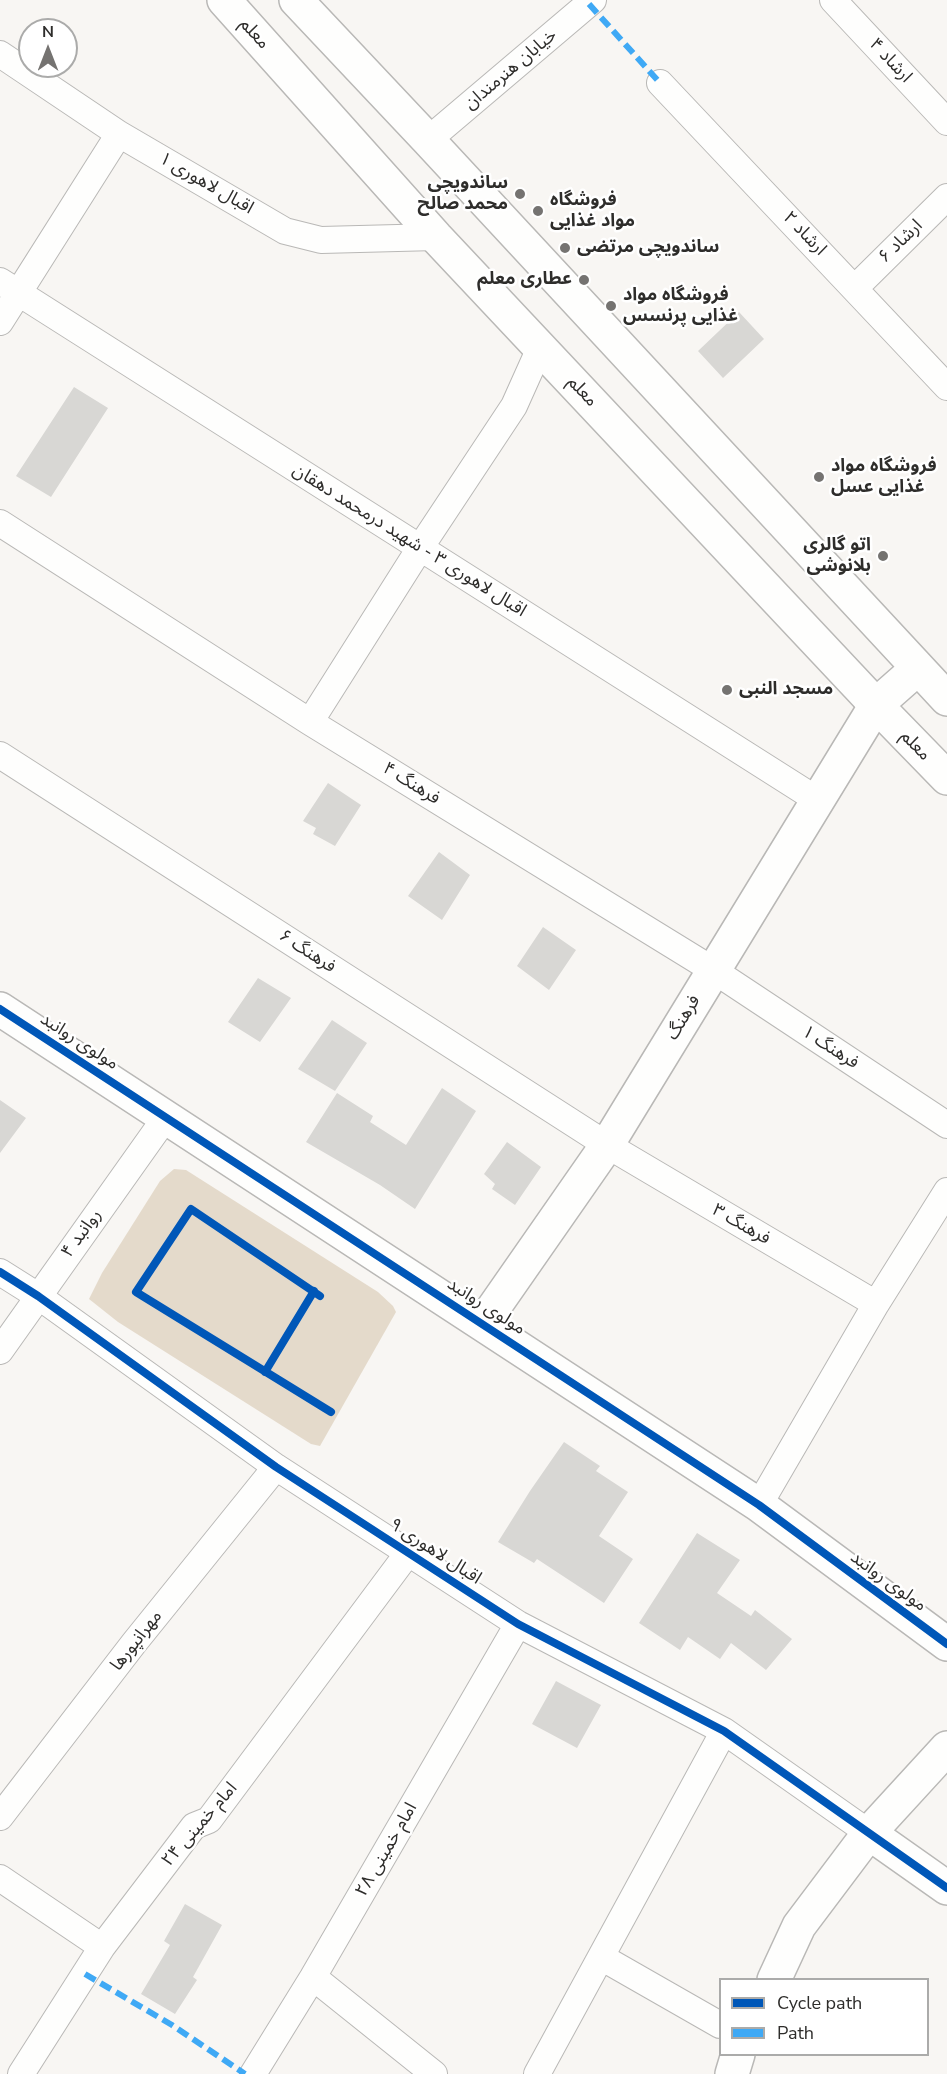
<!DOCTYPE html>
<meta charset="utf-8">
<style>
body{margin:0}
#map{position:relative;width:947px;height:2074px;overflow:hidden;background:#f8f6f3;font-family:"Nunito Sans",sans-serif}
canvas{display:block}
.legend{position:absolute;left:719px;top:1978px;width:210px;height:78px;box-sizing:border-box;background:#fff;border:2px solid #ababaa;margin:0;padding:8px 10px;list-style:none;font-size:18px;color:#2e2d2b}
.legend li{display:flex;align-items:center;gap:12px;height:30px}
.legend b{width:30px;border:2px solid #ababaa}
.north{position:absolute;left:18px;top:18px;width:60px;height:60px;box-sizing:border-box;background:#fff;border:2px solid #ababaa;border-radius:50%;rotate:0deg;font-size:16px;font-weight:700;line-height:24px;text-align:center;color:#2e2d2b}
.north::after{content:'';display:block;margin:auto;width:21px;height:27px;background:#757371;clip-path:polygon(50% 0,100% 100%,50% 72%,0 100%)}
</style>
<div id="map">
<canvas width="947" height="2074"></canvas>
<ul class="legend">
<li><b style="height:8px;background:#0057b8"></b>Cycle path</li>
<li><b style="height:8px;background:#3fa9f5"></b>Path</li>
</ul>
<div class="north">N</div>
</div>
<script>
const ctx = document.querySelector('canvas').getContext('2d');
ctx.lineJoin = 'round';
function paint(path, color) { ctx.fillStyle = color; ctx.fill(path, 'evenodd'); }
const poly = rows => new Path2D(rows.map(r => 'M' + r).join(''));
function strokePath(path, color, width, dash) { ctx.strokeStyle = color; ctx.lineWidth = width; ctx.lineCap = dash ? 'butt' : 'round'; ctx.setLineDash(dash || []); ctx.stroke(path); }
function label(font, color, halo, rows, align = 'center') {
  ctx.font = font + ' "Nunito Sans","Noto Sans Arabic",sans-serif'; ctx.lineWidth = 5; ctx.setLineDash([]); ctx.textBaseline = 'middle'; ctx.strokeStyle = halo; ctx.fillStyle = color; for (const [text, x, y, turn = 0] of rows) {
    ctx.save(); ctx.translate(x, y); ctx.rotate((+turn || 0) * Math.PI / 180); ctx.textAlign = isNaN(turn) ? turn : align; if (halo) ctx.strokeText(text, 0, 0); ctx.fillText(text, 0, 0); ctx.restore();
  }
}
const green = poly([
 [174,1169,186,1170,378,1292,393,1306,396,1312,320,1446,311,1444,118,1322,89,1299,102,1273,160,1181]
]);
const building = poly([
 [739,312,764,339,723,378,698,351],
 [74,387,108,408,51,497,16,476],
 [328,783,361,805,335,846,313,834,316,828,303,821],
 [439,852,470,875,442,920,408,896],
 [543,927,576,950,549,990,517,966],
 [258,978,291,998,260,1042,228,1022],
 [332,1020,367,1043,335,1091,298,1069],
 [442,1088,476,1111,415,1209,380,1185,306,1142,337,1093,373,1116,370,1122,406,1145],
 [0,1100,26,1118,0,1153],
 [507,1142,541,1167,515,1205,492,1189,495,1184,484,1174],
 [564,1442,600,1466,596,1471,628,1492,599,1536,633,1559,604,1603,537,1559,534,1563,498,1542,530,1491],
 [697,1533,740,1560,717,1593,751,1616,755,1610,792,1639,766,1670,731,1643,720,1659,688,1637,680,1650,639,1623],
 [556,1681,601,1705,577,1748,532,1724],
 [185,1904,222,1925,193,1977,197,1980,175,2014,141,1994,170,1945,164,1941]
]);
const street = poly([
 [833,0,947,122],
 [0,54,119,134,285,231,321,240,436,237],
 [660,83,947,387],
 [428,140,593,0],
 [0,281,819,801],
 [855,288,947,197],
 [0,322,119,134],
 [0,523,310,722,713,970,947,1125],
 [310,722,420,548,514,406,540,348],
 [0,755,607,1145,876,1304],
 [0,1272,38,1296,276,1467,518,1624,724,1731,869,1833],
 [0,1351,166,1117],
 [759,1505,876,1304,947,1191],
 [0,1817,134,1643,276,1467],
 [0,1878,102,1947],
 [601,1957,720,2025],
 [313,1977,434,2074],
 [21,2074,102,1947,194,1826,209,1820,408,1553],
 [253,2074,313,1977,518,1624],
 [537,2074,724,1731]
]);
const secondary = poly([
 [0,1009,759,1505,947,1644],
 [483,1323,607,1145,876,705],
 [869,1833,947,1888],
 [774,1980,799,1926,869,1833,947,1748],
 [732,2074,738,2054]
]);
const primary = poly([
 [224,0,436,237,876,705,947,778],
 [296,0,428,140,947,699],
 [876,705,918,668]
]);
const quiet = poly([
 [589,4,660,83],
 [85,1974,172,2025,245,2074]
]);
const cycleway = poly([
 [0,1009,759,1505,947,1644],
 [0,1272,38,1296,276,1467,518,1624,724,1731,947,1888],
 [320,1296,191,1209,136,1292,331,1412],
 [265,1372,314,1291]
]);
const markers = [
 [520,194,6,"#757371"],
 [538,211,6,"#757371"],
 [565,248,6,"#757371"],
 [584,280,6,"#757371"],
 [611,306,6,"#757371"],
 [819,477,6,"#757371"],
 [883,556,6,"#757371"],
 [727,690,6,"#757371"]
];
const streetNames = [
 ["معلم",254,34,48],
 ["ارشاد ۴",890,61,47],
 ["خیابان هنرمندان",511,70,-40],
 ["اقبال لاهوری ۱",206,184,30],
 ["ارشاد ۲",804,234,46],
 ["ارشاد ۶",901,242,-44],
 ["معلم",582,392,47],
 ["اقبال لاهوری ۳ - شهید درمحمد دهقان",409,541,32],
 ["معلم",915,746,46],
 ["فرهنگ ۴",411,784,32],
 ["فرهنگ ۶",307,952,33],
 ["فرهنگ",684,1018,-59],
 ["مولوی روانبد",79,1042,33],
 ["فرهنگ ۱",830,1048,33],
 ["فرهنگ ۳",741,1225,30],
 ["روانبد ۴",82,1234,-54],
 ["مولوی روانبد",486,1307,33],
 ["اقبال لاهوری ۹",435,1552,33],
 ["مولوی روانبد",888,1582,36],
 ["مهرانپورها",137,1641,-52],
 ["امام خمینی ۲۴",200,1825,-49],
 ["امام خمینی ۲۸",387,1850,-60]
];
const poiNames = [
 ["ساندویچی",508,184,"right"],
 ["محمد صالح",508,205,"right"],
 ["فروشگاه",550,201],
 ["مواد غذایی",550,222],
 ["ساندویچی مرتضی",577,248],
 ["عطاری معلم",572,280,"right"],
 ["فروشگاه مواد",623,296],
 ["غذایی پرنسس",623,317],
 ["فروشگاه مواد",831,467],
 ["غذایی عسل",831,488],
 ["اتو گالری",871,546,"right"],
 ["بلانوشی",871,567,"right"],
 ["مسجد النبی",739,690]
];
paint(green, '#e4dacb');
paint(building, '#d8d7d4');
strokePath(street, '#b9b8b6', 28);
strokePath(secondary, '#b9b8b6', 36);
strokePath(primary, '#b9b8b6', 36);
strokePath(street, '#fefefd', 26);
strokePath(secondary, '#fefefd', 33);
strokePath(primary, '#fefefd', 33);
strokePath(quiet, '#3fa9f5', 6, [12, 6]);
strokePath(cycleway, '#0057b8', 8);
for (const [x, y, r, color] of markers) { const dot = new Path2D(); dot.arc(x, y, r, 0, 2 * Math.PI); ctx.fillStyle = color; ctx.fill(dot); strokePath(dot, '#fff', 2); }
label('18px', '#2e2d2b', '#fff', streetNames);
label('bold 18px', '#2e2d2b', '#fff', poiNames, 'left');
</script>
